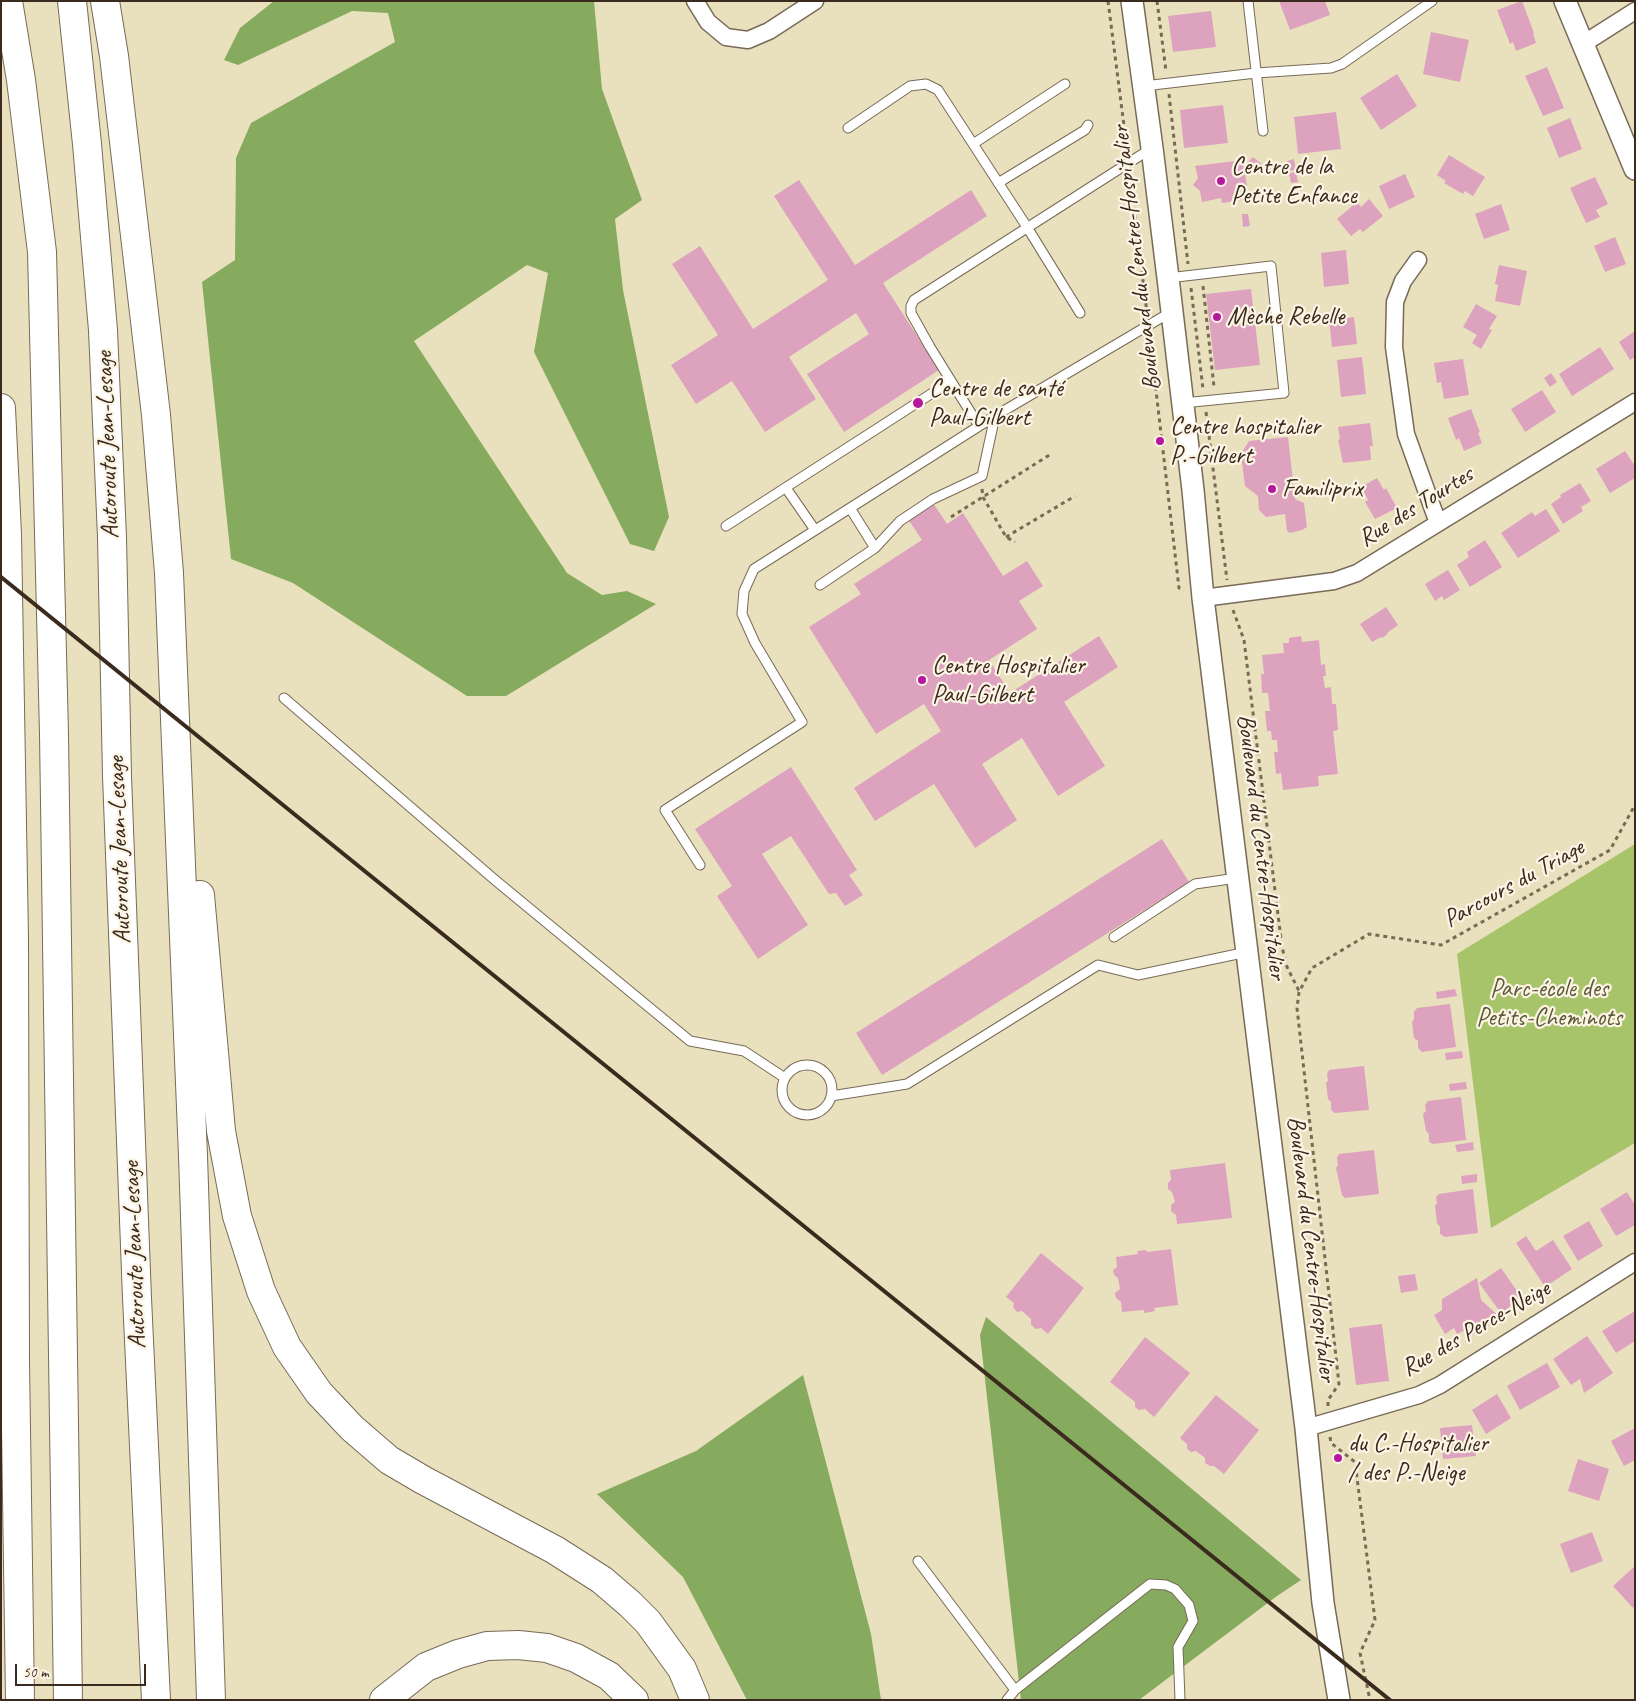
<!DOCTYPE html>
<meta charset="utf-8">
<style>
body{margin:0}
#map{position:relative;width:1636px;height:1701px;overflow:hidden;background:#e9e1be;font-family:Caveat,sans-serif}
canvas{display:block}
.frame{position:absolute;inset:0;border:2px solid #3b2a1e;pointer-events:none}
.scale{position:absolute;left:15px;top:1664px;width:131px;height:22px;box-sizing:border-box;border:2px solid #3b2a1e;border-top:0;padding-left:6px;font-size:15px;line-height:18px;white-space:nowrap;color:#3b2a1e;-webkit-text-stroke:4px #fcf5e5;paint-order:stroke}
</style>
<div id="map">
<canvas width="1636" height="1701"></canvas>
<div class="frame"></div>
<div class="scale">50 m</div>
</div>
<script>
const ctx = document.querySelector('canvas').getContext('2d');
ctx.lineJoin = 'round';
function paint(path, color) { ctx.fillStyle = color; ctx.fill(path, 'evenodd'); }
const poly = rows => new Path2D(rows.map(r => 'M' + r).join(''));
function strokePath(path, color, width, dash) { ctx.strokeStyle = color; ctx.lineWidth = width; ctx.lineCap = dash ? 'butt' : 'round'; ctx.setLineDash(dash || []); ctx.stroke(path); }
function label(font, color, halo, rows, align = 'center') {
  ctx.font = font + ' Caveat,sans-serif'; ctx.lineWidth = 4.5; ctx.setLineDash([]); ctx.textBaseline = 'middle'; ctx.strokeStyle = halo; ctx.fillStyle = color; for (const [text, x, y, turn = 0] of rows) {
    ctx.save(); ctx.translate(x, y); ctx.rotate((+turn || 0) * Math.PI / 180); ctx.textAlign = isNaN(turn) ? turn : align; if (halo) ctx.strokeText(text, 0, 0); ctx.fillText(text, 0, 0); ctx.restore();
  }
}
const green = poly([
 [1635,844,1635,1143,1491,1228,1457,954]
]);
const forest = poly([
 [274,1,594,1,602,89,642,200,615,219,623,290,669,517,654,551,630,544,534,352,548,273,527,265,414,341,567,573,602,595,627,591,656,604,506,696,467,696,293,583,231,559,202,282,235,260,236,158,251,123,395,42,388,13,352,11,238,65,224,60,240,28],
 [986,1317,1301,1580,1277,1596,1139,1700,1021,1700,980,1335],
 [803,1375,871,1634,881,1700,747,1700,683,1577,597,1494,696,1451]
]);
const building = poly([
 [1279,1,1325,1,1330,15,1290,30],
 [1522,1,1534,33,1533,34,1536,43,1516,51,1513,42,1510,44,1497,10],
 [1211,11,1216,47,1173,52,1168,16],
 [1431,32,1469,40,1460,82,1423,74],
 [1547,67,1564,108,1543,116,1525,76],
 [1397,74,1417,106,1381,130,1360,98],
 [1223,105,1228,143,1184,148,1180,110],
 [1336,112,1341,149,1298,154,1294,117],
 [1570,118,1582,149,1559,158,1547,128],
 [1449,155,1485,177,1473,196,1465,191,1463,194,1444,183,1446,181,1437,175],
 [1253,157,1264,166,1259,173,1247,163],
 [1294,159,1296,170,1289,171,1287,161],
 [1243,160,1249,199,1222,203,1221,198,1202,202,1200,191,1193,185,1198,178,1195,166],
 [1296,172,1298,182,1291,183,1289,173],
 [1405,174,1415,197,1389,209,1379,186],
 [1595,177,1608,204,1596,210,1600,217,1586,223,1570,188],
 [799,180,855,265,971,190,987,216,883,283,939,370,844,432,807,374,869,334,856,313,789,357,816,399,765,432,732,381,696,404,671,365,718,335,672,264,700,246,753,329,828,280,774,196],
 [1369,199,1383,216,1363,232,1360,229,1351,236,1337,219,1357,202,1361,207],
 [1501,204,1510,230,1484,239,1475,214],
 [1242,214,1248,214,1250,226,1243,227],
 [1615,237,1626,264,1605,272,1594,246],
 [1346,250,1349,284,1324,287,1321,253],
 [1499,265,1527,271,1520,306,1495,301,1498,285,1495,284],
 [1251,289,1260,365,1215,370,1206,294],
 [1476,304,1497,316,1489,329,1492,330,1481,349,1472,343,1477,335,1463,327],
 [1354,317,1357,344,1332,347,1329,320],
 [1635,331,1635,357,1630,360,1619,342],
 [1600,347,1614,369,1572,396,1559,374],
 [1362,357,1366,394,1341,397,1337,360],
 [1463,359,1469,395,1444,399,1441,382,1437,383,1434,363],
 [1551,373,1557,382,1550,387,1544,378],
 [1542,390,1556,412,1525,432,1511,409],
 [1471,409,1480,432,1478,433,1482,443,1464,451,1459,438,1456,440,1448,418],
 [1370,423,1373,446,1370,446,1371,460,1343,463,1338,440,1340,439,1338,427],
 [1288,437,1295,499,1304,503,1307,527,1302,530,1290,533,1287,531,1285,514,1266,517,1259,510,1258,496,1245,486,1241,454,1249,441],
 [1625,451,1635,466,1635,478,1610,493,1596,469],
 [1377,478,1384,490,1386,488,1397,508,1375,519,1365,502,1368,500,1361,487],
 [1580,483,1591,501,1581,507,1583,511,1563,524,1551,504,1561,497,1560,495],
 [933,503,947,524,963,513,1003,576,1027,561,1043,586,1019,601,1037,629,989,660,1010,693,1099,636,1118,667,1064,702,1105,766,1058,796,1022,738,982,764,1017,820,975,848,934,784,875,821,854,788,941,731,924,704,876,734,809,627,861,594,854,584,922,540,908,519],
 [1546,509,1560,531,1518,558,1501,533,1532,512,1535,516],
 [1485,540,1502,567,1470,587,1457,565,1469,557,1467,552],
 [1448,570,1460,590,1444,600,1442,596,1435,601,1425,584],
 [1386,607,1398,625,1387,633,1388,634,1382,638,1381,637,1372,642,1360,624],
 [1301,636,1302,642,1319,640,1321,665,1325,664,1326,676,1323,676,1325,688,1331,687,1332,704,1336,704,1338,730,1333,731,1338,774,1318,776,1319,786,1283,790,1281,773,1276,774,1274,752,1278,752,1277,740,1272,740,1271,731,1267,731,1265,711,1270,711,1268,693,1262,693,1261,674,1264,674,1262,655,1284,653,1283,643,1289,643,1289,638],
 [791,767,857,870,849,875,863,895,845,906,836,893,829,894,791,836,762,854,808,925,758,959,717,896,732,886,695,829],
 [1162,839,1189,882,882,1075,856,1033],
 [1455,989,1457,996,1437,999,1436,992],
 [1450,1004,1456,1047,1422,1052,1418,1048,1418,1041,1414,1038,1412,1022,1414,1019,1414,1012,1417,1008],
 [1462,1051,1463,1058,1446,1060,1445,1053],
 [1364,1066,1369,1110,1335,1113,1331,1110,1331,1102,1328,1099,1326,1083,1328,1081,1327,1074,1329,1070],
 [1466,1082,1467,1089,1450,1091,1449,1084],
 [1461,1097,1466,1140,1433,1144,1429,1142,1429,1134,1426,1131,1423,1114,1426,1111,1425,1105,1428,1101],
 [1473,1142,1474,1150,1457,1152,1455,1145],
 [1374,1150,1379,1194,1345,1198,1342,1195,1336,1168,1338,1165,1337,1158,1339,1154],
 [1225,1163,1232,1218,1177,1224,1176,1215,1171,1211,1171,1205,1175,1202,1172,1192,1168,1189,1168,1183,1171,1180,1170,1170],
 [1477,1174,1477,1182,1462,1184,1461,1176],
 [1473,1189,1478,1233,1445,1237,1440,1234,1440,1227,1437,1223,1435,1206,1437,1203,1436,1197,1439,1194],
 [1627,1192,1635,1205,1635,1225,1616,1236,1600,1209],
 [1589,1221,1603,1246,1578,1261,1563,1236],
 [1526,1236,1536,1251,1553,1240,1572,1269,1545,1287,1516,1243],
 [1171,1249,1178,1305,1154,1308,1155,1311,1144,1313,1144,1310,1122,1312,1121,1302,1116,1298,1115,1293,1120,1289,1118,1278,1114,1275,1113,1270,1117,1267,1116,1257,1138,1254,1137,1251,1146,1250,1147,1252],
 [1041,1253,1084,1288,1048,1334,1041,1328,1036,1329,1031,1325,1031,1319,1022,1311,1017,1312,1013,1307,1014,1303,1006,1297],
 [1501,1268,1522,1298,1501,1313,1479,1283],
 [1415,1274,1418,1290,1401,1293,1398,1276],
 [1477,1278,1481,1300,1501,1318,1469,1337,1465,1330,1457,1334,1454,1328,1445,1334,1434,1315,1442,1310,1442,1299],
 [1635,1311,1635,1341,1616,1353,1602,1331],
 [1382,1324,1389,1381,1356,1385,1349,1328],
 [1587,1336,1613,1373,1584,1393,1580,1379,1571,1385,1553,1359],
 [1145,1337,1190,1373,1154,1417,1145,1409,1139,1410,1135,1407,1135,1402,1110,1382],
 [1547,1363,1560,1387,1520,1410,1507,1386],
 [1497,1394,1511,1418,1486,1434,1472,1410],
 [1216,1395,1259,1430,1224,1474,1214,1466,1210,1466,1205,1463,1205,1458,1196,1451,1191,1452,1187,1449,1187,1444,1180,1438],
 [1472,1425,1476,1456,1443,1459,1440,1428],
 [1635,1428,1635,1460,1624,1466,1611,1441],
 [1578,1459,1609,1469,1599,1501,1568,1491],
 [1592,1532,1603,1561,1571,1573,1560,1544],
 [1635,1566,1635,1606,1633,1608,1613,1586]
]);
const path = poly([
 [1108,1,1127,149],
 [1157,1,1166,71],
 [1169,94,1188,264],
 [1130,176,1147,313],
 [1203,286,1214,387],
 [1191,288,1203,389],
 [1150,339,1179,588,1184,590],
 [1206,412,1227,580],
 [982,489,983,497,1006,537,1015,542],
 [951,517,1051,454],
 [1006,537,1075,496],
 [1233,610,1244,640,1282,947,1287,967,1299,991],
 [1328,1406,1328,1400,1339,1384,1297,1008,1299,992,1312,968,1369,934,1441,945,1610,850,1635,805],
 [1330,1437,1331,1443,1355,1462,1375,1620,1360,1653,1370,1700]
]);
const service = poly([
 [1248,1,1263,131],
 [1144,86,1256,73,1331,68,1342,64,1432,1],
 [848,128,910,86,926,84,938,90,1027,227,1080,313],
 [973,144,1065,84],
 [998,183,1085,130,1088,125],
 [1168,278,1271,266,1284,393,1183,403],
 [979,426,930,347,911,313,911,306,914,300,1152,148],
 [786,488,815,530],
 [850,508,875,548],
 [726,526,951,381],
 [820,585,875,548,900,521,933,499,982,476,995,416],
 [284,698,495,880,690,1041,744,1051,785,1078],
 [700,865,665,810,802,722,755,643,742,614,744,591,754,569,995,416,1171,312],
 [1114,937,1195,884,1237,878],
 '782 1090a25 25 0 1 1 50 0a25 25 0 1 1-50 0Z',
 [831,1096,907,1084,1098,965,1138,975,1247,952],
 [918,1561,1015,1690,1150,1584,1166,1585,1175,1589,1189,1605,1193,1621,1178,1647,1180,1700],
 [1007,1700,1015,1690]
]);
const minor = poly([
 [695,1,708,22,726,37,748,40,769,31,815,1],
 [1583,44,1635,11],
 [1418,260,1403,281,1395,302,1394,347,1406,434,1438,523],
 [1203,598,1334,581,1357,573,1635,402],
 [1306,1428,1419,1395,1440,1385,1635,1262]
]);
const tertiary = poly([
 [1132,1,1152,148,1168,278,1193,490,1203,598,1306,1428,1323,1603,1339,1700],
 [1565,1,1635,169]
]);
const motorway = poly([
 [8,1,21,80,42,252,54,734,68,1700],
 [72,1,87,144,103,330,112,537,117,776,137,1298,156,1700],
 [105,1,114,56,156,415,169,573,193,1156,211,1700],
 [1,408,7,534,14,939,15,1361,20,1700],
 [200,895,221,1131,237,1216,261,1291,287,1347,319,1393,352,1428,389,1460,423,1480,555,1550,602,1580,630,1604,648,1622,682,1669,695,1700],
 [384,1700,426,1667,458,1654,487,1646,518,1645,547,1648,576,1658,609,1676,634,1700]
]);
const rail = poly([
 [1,577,1390,1700]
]);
const markers = [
 [1221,181,5,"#b5179e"],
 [1217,317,5,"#b5179e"],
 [918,403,6,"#b5179e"],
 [1160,441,5,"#b5179e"],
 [1272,489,5,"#b5179e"],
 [922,680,5,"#b5179e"],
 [1338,1458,5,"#b5179e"]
];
const poiNames = [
 ["Centre de la",1231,167],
 ["Petite Enfance",1231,196],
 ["Mèche Rebelle",1227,317],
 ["Centre de santé",929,389],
 ["Paul-Gilbert",929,418],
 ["Centre hospitalier",1170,427],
 ["P.-Gilbert",1170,456],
 ["Familiprix",1282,489],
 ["Centre Hospitalier",932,666],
 ["Paul-Gilbert",932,695],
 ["du C.-Hospitalier",1348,1444],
 ["/ des P.-Neige",1348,1473]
];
const streetNames = [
 ["Boulevard du Centre-Hospitalier",1137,258,-97],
 ["Autoroute Jean-Lesage",108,445,-92],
 ["Rue des Tourtes",1416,507,-32],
 ["Boulevard du Centre-Hospitalier",1261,847,83],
 ["Autoroute Jean-Lesage",120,850,-92],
 ["Parcours du Triage",1514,884,-29],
 ["Boulevard du Centre-Hospitalier",1311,1249,83],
 ["Autoroute Jean-Lesage",135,1255,-92],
 ["Rue des Perce-Neige",1476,1329,-30]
];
const parkNames = [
 ["Parc-école des",1549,989],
 ["Petits-Cheminots",1549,1018]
];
paint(green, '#a8c46a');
paint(forest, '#86aa5e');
paint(building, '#dca2be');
strokePath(service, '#786a56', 11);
strokePath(minor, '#786a56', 19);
strokePath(tertiary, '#786a56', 24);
strokePath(motorway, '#786a56', 30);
strokePath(path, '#786a56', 3, [4, 4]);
strokePath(service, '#fff', 9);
strokePath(minor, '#fff', 16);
strokePath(tertiary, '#fff', 21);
strokePath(motorway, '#fff', 28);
strokePath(rail, '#3b2a1e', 4);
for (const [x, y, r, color] of markers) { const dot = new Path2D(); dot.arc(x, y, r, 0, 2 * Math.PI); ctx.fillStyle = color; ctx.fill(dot); strokePath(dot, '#fcf5e5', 2); }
label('25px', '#3b2a1e', '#fcf5e5', poiNames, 'left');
label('25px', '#3b2a1e', '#fcf5e5', streetNames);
label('25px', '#5c5835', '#fcf5e5', parkNames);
</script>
